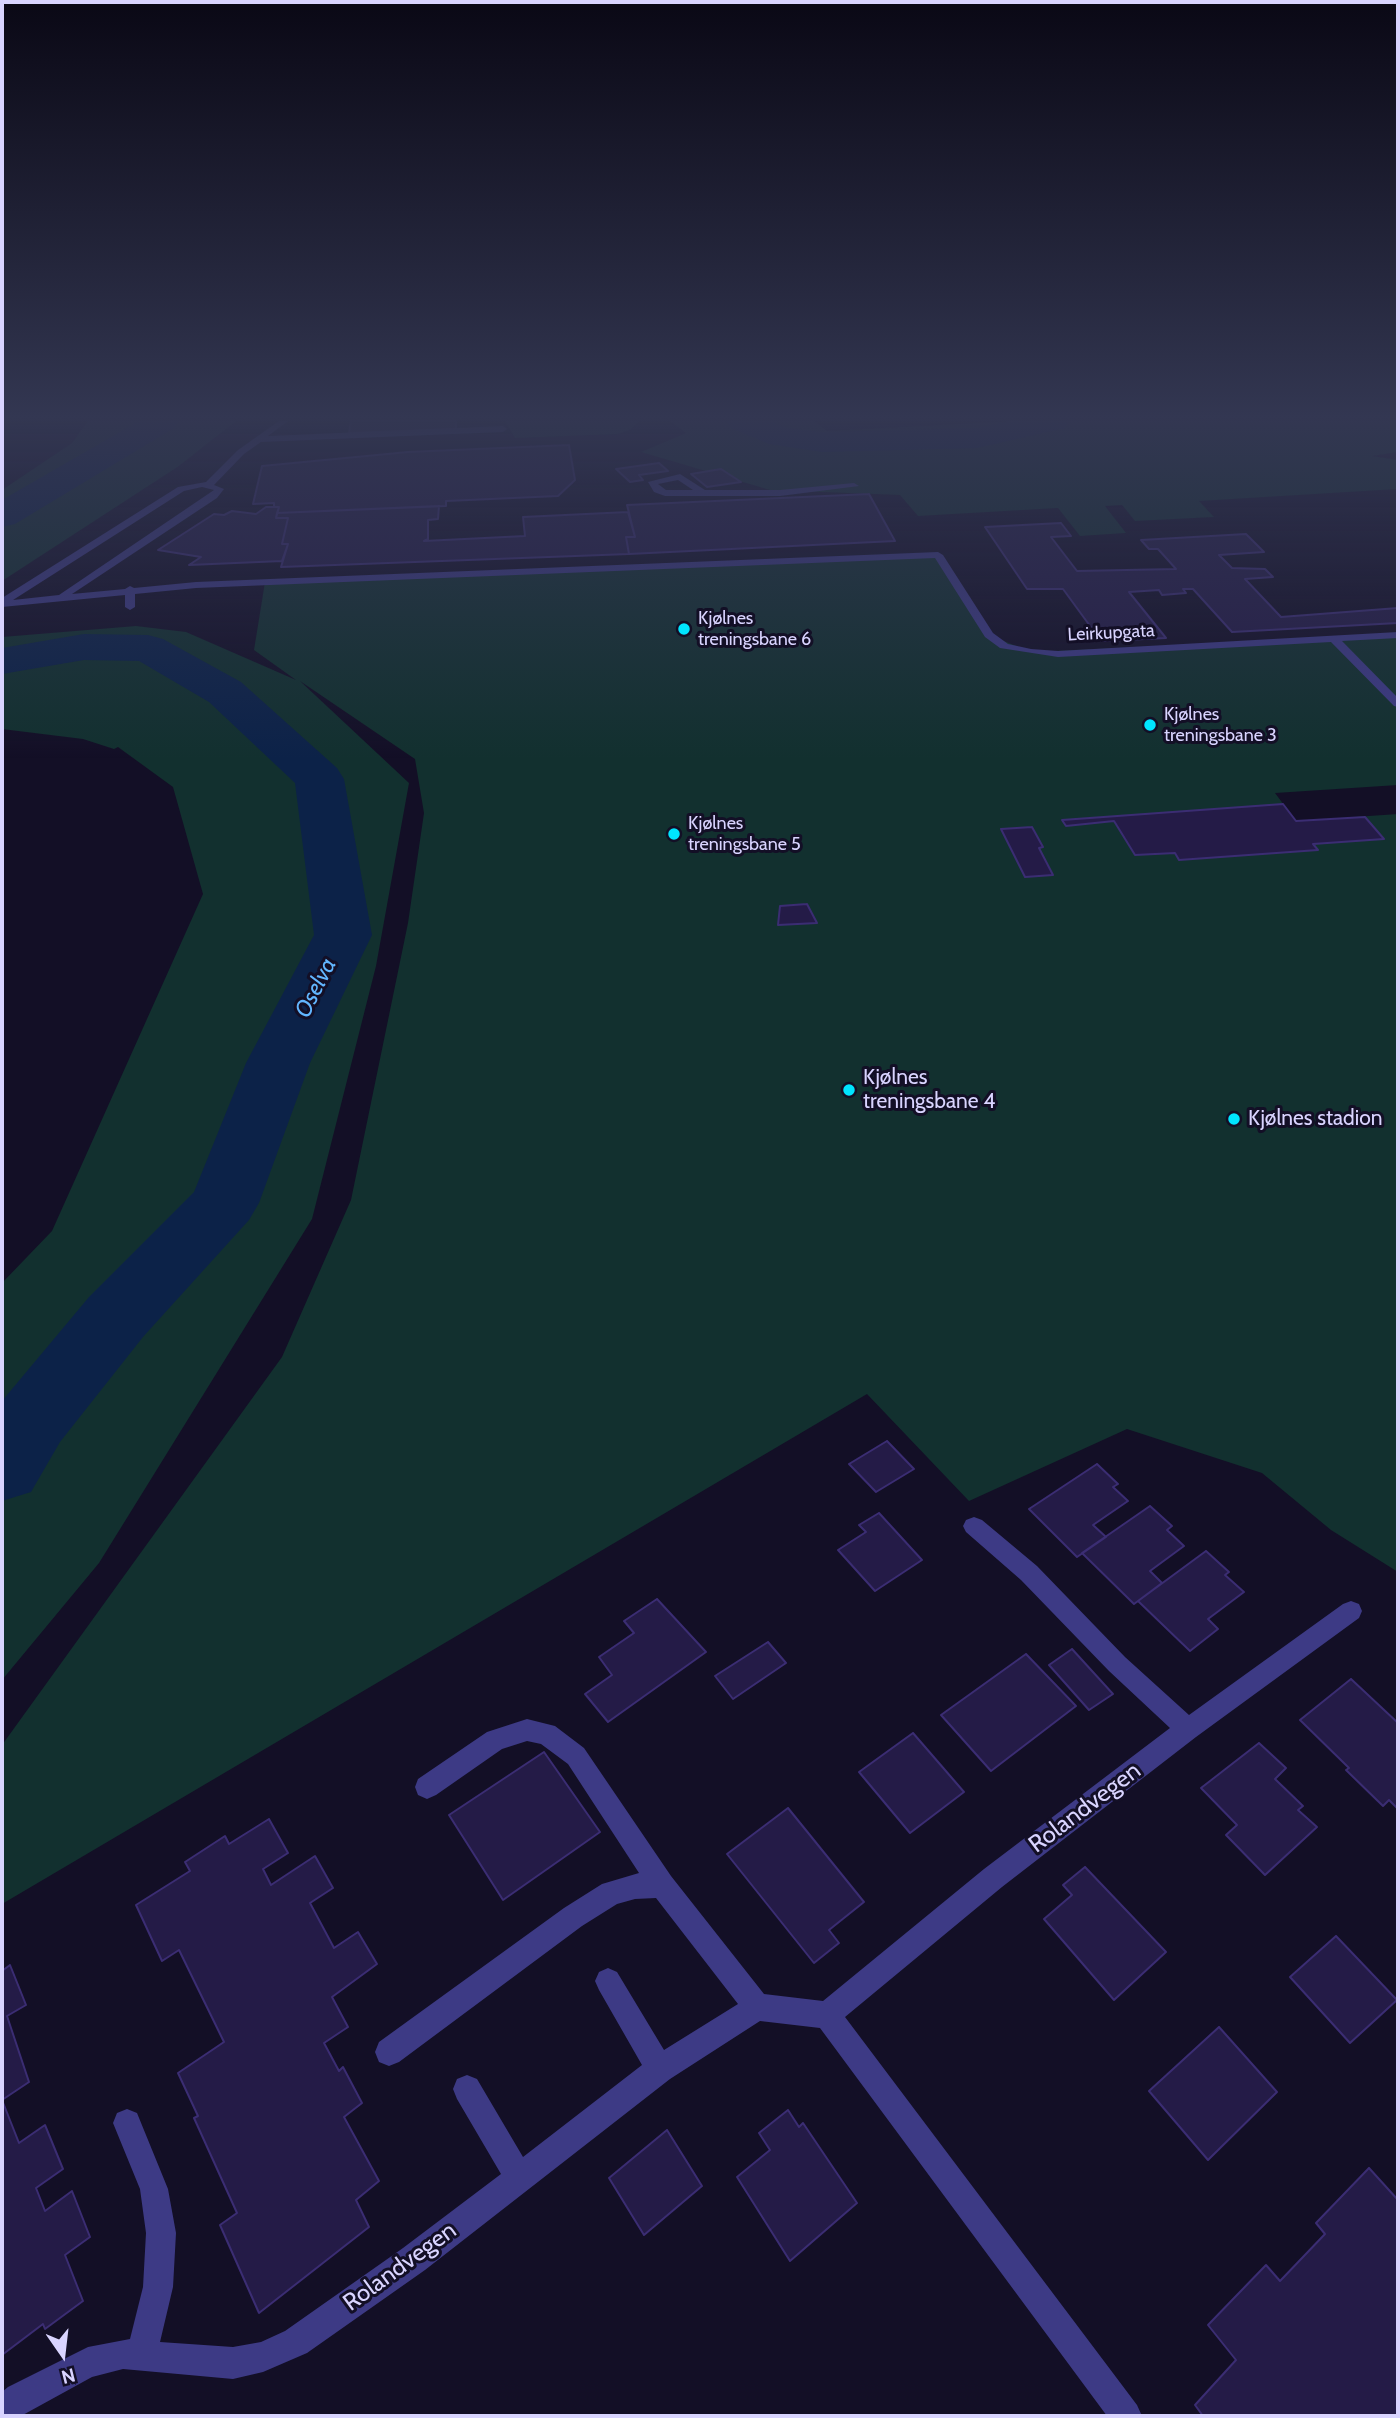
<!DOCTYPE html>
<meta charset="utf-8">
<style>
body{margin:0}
#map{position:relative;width:1400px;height:2418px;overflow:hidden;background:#130f26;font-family:Cabin,sans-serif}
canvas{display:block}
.frame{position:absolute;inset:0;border:4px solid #d9d4ff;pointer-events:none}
.north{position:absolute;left:28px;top:2320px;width:70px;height:70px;-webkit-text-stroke:5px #130f26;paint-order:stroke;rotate:166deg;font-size:19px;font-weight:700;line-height:28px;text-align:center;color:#d9d4ff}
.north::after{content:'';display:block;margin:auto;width:24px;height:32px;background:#d9d4ff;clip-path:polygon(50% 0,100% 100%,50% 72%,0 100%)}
</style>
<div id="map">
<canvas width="1400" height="2418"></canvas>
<div class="frame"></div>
<div class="north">N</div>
</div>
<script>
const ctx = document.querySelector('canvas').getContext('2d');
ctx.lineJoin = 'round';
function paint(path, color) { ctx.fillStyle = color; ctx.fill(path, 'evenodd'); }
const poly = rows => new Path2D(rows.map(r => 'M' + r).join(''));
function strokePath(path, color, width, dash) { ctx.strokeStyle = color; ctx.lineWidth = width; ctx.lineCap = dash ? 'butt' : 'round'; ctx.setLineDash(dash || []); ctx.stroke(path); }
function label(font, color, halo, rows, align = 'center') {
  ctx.font = font + ' Cabin,sans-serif'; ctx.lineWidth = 6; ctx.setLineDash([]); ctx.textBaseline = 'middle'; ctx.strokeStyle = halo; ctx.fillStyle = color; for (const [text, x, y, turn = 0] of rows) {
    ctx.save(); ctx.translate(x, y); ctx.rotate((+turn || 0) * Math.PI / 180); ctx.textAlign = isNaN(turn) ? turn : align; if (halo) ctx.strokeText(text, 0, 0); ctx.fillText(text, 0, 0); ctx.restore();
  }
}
const green = poly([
 [88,421,236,421,179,466,2,581,2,490,72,443],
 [505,421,639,421,631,429,618,434,515,438],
 [670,421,814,421,827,431,1016,421,1398,421,1398,452,1372,456,1398,460,1398,489,1199,501,1214,517,1135,521,1122,505,1105,506,1126,533,1080,536,1058,508,918,516,900,495,770,490,641,452,686,433],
 [938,555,989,635,1031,652,1398,635,1398,785,1275,793,1296,821,1398,814,1398,1572,1331,1530,1262,1473,1127,1429,969,1501,867,1394,2,1904,2,1745,282,1357,351,1200,408,923,424,813,415,759,300,681,409,783,376,966,312,1219,99,1563,2,1680,2,1283,52,1231,203,894,173,787,118,747,114,749,83,739,2,729,2,637,136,626,186,632,296,680,254,650,265,582]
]);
const river = poly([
 [139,421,179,421,174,428,15,524,2,527,2,500,139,421],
 [726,421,771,421,788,428,822,432,977,428,1009,421,1070,421,1065,428,977,448,822,452,769,444,731,428,726,421],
 [84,634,148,635,163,639,241,682,337,768,344,779,372,935,310,1063,259,1203,249,1220,143,1337,60,1442,31,1492,2,1501,2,1401,89,1297,194,1192,246,1063,314,935,295,783,209,702,139,661,84,660,2,674,2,648,84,634]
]);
const building = poly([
 [351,421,456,421,456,429,349,433,351,421],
 [569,445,575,480,558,496,446,501,446,506,277,513,279,507,274,507,274,503,253,504,262,466,408,452,569,445],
 [659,463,668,471,639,475,643,480,630,482,616,469,659,463],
 [721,469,741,482,707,487,691,474,721,469],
 [869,494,895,541,629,554,626,537,635,537,627,505,869,494],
 [439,506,438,519,428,520,428,539,424,541,525,536,523,517,628,512,635,537,626,537,629,554,281,567,288,544,282,544,288,518,276,518,277,513,439,506],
 [266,507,279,507,276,518,288,518,282,544,288,544,282,561,189,565,201,557,158,550,214,514,224,515,232,511,256,514,266,507],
 [1061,523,1071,536,1051,537,1077,571,1176,569,1158,549,1149,549,1141,540,1246,534,1264,552,1219,555,1232,568,1265,569,1273,577,1245,579,1281,617,1398,608,1398,623,1232,632,1193,589,1183,589,1186,593,1162,595,1159,590,1129,592,1166,638,1101,641,1063,589,1027,589,985,527,1061,523],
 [1283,804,1296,821,1365,817,1384,839,1313,844,1318,850,1179,860,1175,853,1135,855,1114,821,1066,826,1062,820,1283,804],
 [1032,827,1043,847,1039,848,1053,875,1025,877,1001,829,1032,827],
 [807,904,817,923,778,925,780,906,807,904],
 [887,1441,914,1469,876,1492,849,1464,887,1441],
 [1097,1464,1118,1484,1113,1487,1128,1501,1093,1525,1106,1537,1077,1557,1029,1509,1097,1464],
 [1150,1506,1172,1526,1167,1530,1184,1546,1150,1571,1162,1583,1134,1604,1082,1553,1150,1506],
 [879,1513,922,1560,875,1591,838,1550,866,1532,859,1525,879,1513],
 [1206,1551,1229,1572,1225,1575,1244,1592,1208,1619,1218,1629,1190,1651,1138,1601,1206,1551],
 [657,1599,706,1652,608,1722,585,1694,612,1675,599,1657,634,1633,624,1621,657,1599],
 [768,1642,786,1663,733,1699,715,1676,768,1642],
 [1072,1649,1113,1694,1089,1710,1049,1665,1072,1649],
 [1026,1654,1076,1706,991,1771,941,1715,1026,1654],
 [1351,1679,1398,1723,1398,1809,1389,1800,1383,1806,1346,1770,1349,1768,1300,1720,1351,1679],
 [913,1733,964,1792,910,1833,859,1772,913,1733],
 [1259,1743,1286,1768,1275,1779,1303,1806,1298,1810,1317,1827,1265,1875,1226,1835,1237,1825,1201,1788,1259,1743],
 [544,1752,600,1832,503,1900,449,1815,544,1752],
 [788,1808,864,1902,829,1930,839,1943,814,1963,727,1854,788,1808],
 [269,1819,288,1853,263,1869,271,1885,315,1856,333,1888,310,1903,334,1948,358,1932,377,1964,332,1997,348,2027,324,2043,339,2071,343,2067,362,2103,344,2117,379,2181,356,2200,369,2227,259,2313,220,2225,237,2213,194,2118,198,2116,178,2073,224,2042,179,1950,162,1961,136,1905,190,1871,185,1862,225,1836,229,1844,269,1819],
 [1085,1867,1166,1952,1114,2000,1044,1919,1072,1895,1063,1885,1085,1867],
 [1336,1936,1397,2000,1350,2043,1290,1977,1336,1936],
 [10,1965,26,2005,7,2016,29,2082,2,2100,19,2143,45,2125,63,2169,36,2188,45,2211,72,2191,90,2237,65,2255,83,2301,45,2329,43,2324,2,2355,2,1971,10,1965],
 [1219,2027,1277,2092,1208,2160,1149,2091,1219,2027],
 [788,2110,799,2127,803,2123,857,2203,790,2261,737,2177,770,2150,759,2133,788,2110],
 [667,2130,702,2186,644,2235,609,2178,667,2130],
 [1369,2168,1398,2200,1398,2416,1203,2416,1195,2405,1236,2360,1208,2325,1266,2265,1280,2281,1325,2234,1316,2223,1369,2168]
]);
const minor = poly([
 [279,421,288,421,268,436,503,426,507,429,503,432,261,442,244,454,214,485,224,489,217,498,72,594,125,589,130,586,134,588,196,582,938,552,943,555,993,633,1008,644,1031,649,1058,651,1398,632,1398,638,1342,641,1398,698,1398,707,1394,706,1331,642,1058,657,1000,648,985,637,935,558,196,588,135,594,135,607,130,610,125,607,125,595,2,607,2,598,178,487,206,482,238,450,279,421],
 [202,487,214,490,59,595,13,600,184,491,202,487],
 [680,474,705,490,780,490,854,483,859,486,780,496,665,496,654,492,648,482,680,474],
 [678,480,693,490,666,490,658,484,678,480],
 [974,1517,982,1520,1037,1566,1125,1657,1189,1715,1343,1604,1351,1601,1359,1604,1362,1611,1359,1618,1196,1737,1002,1887,845,2017,1137,2405,1142,2416,1107,2416,820,2028,760,2021,670,2079,425,2270,307,2353,263,2372,233,2379,123,2369,92,2377,21,2416,2,2416,2,2392,8,2387,88,2347,130,2339,143,2287,146,2233,140,2189,113,2123,117,2113,127,2109,137,2113,168,2189,176,2233,173,2287,160,2342,233,2347,261,2342,285,2331,403,2248,501,2174,457,2099,453,2089,457,2079,467,2075,477,2079,523,2157,642,2065,599,1990,595,1981,599,1972,608,1968,617,1972,664,2050,738,2004,656,1898,635,1899,617,1904,582,1926,399,2062,389,2066,379,2062,375,2052,379,2042,564,1908,602,1884,639,1873,568,1764,541,1744,527,1741,502,1749,436,1795,427,1799,418,1795,415,1787,418,1779,487,1732,527,1719,555,1726,584,1748,671,1876,764,1994,823,2001,984,1869,1170,1728,1109,1671,1021,1580,966,1532,963,1526,966,1520,974,1517]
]);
const markers = [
 [684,629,7,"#00e5ff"],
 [1150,725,7,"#00e5ff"],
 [674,834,7,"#00e5ff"],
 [849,1090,7,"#00e5ff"],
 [1234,1119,7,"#00e5ff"]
];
const farPoinames = [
 ["Kjølnes",698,619],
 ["treningsbane 6",698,640],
 ["Kjølnes",1164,715],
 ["treningsbane 3",1164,736],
 ["Kjølnes",688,824],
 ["treningsbane 5",688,845]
];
const farStreetnames = [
 ["Leirkupgata",1111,633,-3]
];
const poiNames = [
 ["Kjølnes",863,1078],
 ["treningsbane 4",863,1102],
 ["Kjølnes stadion",1248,1119]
];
const waterNames = [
 ["Oselva",316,988,-63]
];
const nearStreetnames = [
 ["Rolandvegen",1085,1808,-37],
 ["Rolandvegen",400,2267,-36]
];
paint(green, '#12302f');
paint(river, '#0c2248');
paint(building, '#241b47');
strokePath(building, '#3b2d73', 2);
paint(minor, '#3d3a85');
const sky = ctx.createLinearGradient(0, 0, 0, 759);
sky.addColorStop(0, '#0a0815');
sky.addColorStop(0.55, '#333752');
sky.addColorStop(1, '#33375200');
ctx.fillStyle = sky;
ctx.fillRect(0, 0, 1400, 759);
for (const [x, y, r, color] of markers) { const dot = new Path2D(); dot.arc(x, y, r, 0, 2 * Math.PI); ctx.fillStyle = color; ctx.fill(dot); strokePath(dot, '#130f26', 2.5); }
label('18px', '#d9d4ff', '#130f26', farPoinames, 'left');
label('18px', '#d9d4ff', '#130f26', farStreetnames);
label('21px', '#d9d4ff', '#130f26', poiNames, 'left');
label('italic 23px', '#62b6ff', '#130f26', waterNames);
label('24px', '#d9d4ff', '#130f26', nearStreetnames);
</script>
